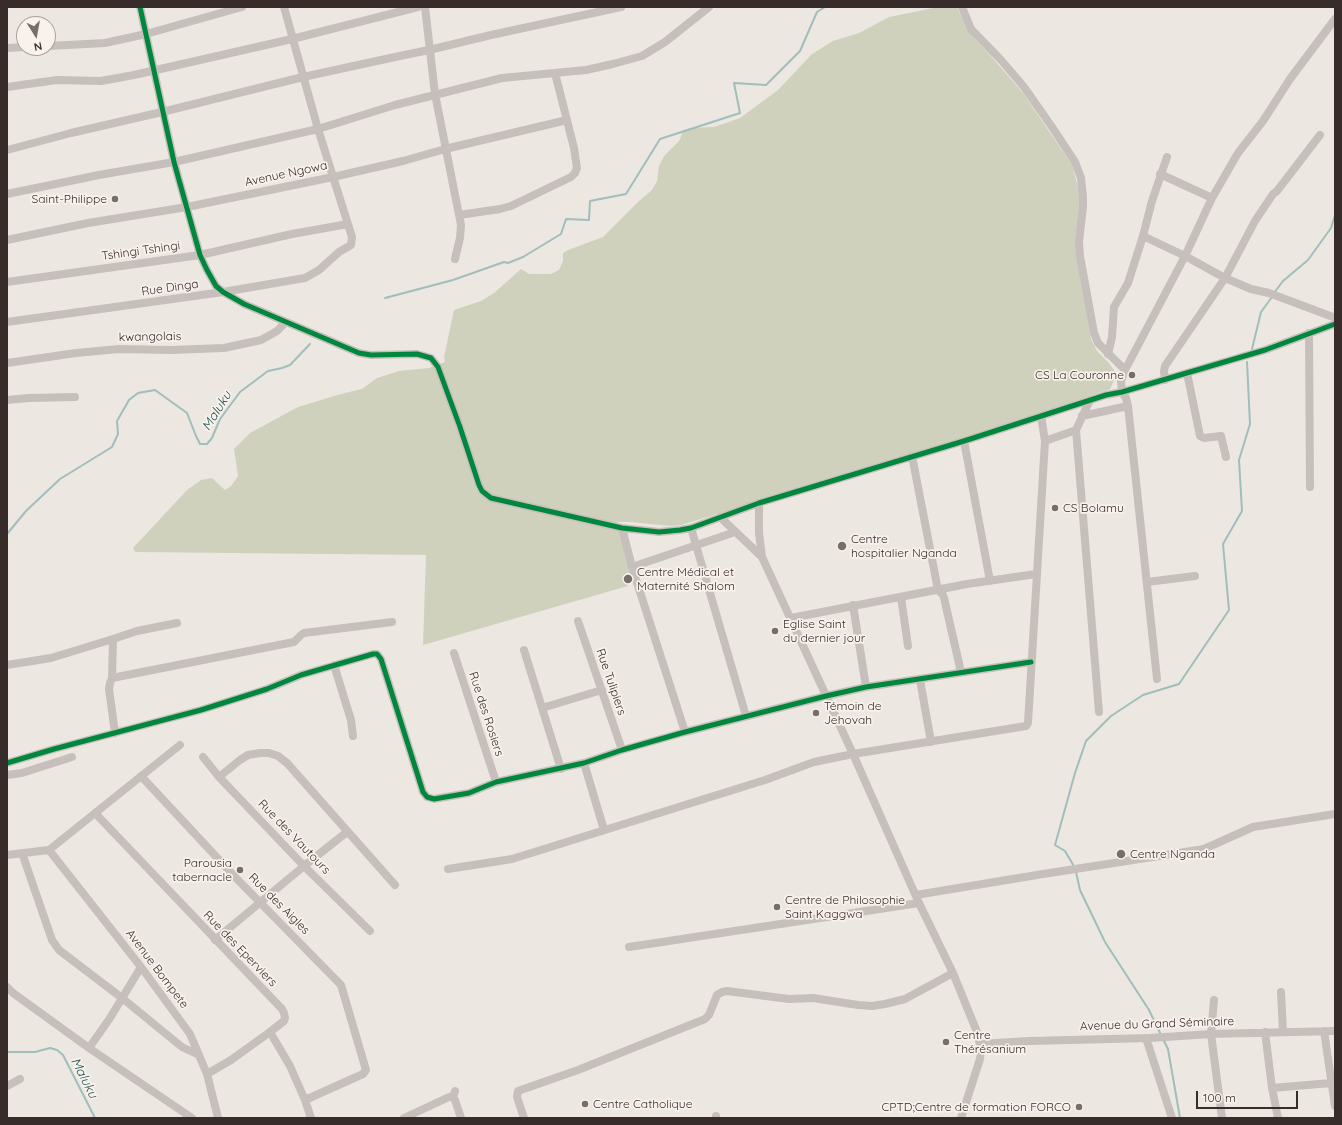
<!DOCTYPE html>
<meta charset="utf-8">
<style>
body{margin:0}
#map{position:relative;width:1342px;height:1125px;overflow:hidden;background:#ede7e2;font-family:Quicksand,sans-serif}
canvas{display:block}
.frame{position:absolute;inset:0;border:8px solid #372c2a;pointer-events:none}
.north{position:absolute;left:16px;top:16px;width:40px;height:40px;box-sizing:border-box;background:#f9f1eb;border:1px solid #aba29e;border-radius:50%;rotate:169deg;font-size:11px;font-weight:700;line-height:16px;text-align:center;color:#372c2a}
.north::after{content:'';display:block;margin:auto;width:14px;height:18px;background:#776d6a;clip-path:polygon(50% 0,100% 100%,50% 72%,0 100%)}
.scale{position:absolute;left:1196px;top:1091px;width:102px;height:18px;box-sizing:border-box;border:2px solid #372c2a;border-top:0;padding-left:5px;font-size:12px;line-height:14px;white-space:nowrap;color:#372c2a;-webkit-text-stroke:3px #f9f1eb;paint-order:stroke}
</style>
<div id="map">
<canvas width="1342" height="1125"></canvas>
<div class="frame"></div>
<div class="north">N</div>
<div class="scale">100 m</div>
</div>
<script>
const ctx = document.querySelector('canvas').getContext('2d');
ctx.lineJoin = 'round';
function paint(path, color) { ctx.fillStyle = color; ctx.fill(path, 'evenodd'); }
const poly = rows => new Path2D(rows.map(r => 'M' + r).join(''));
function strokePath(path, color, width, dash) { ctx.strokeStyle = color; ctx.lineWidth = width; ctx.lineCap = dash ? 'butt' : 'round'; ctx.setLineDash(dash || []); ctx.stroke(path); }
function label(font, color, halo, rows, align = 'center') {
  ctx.font = font + ' Quicksand,sans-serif'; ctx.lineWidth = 3.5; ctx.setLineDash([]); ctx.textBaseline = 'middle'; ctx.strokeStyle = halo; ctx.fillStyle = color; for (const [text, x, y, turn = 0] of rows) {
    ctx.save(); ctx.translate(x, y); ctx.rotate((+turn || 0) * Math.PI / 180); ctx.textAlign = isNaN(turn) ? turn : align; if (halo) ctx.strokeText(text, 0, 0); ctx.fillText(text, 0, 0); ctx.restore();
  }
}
const green = poly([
 [938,7,957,7,967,28,974,38,990,55,1023,93,1072,165,1079,191,1079,268,1091,339,1097,351,1108,362,1117,374,1110,389,1005,426,681,525,670,526,630,522,617,522,631,572,625,574,628,586,423,645,426,555,135,552,133,548,187,490,201,480,212,478,225,490,231,486,238,476,234,449,250,433,298,407,341,394,362,389,377,378,399,371,429,368,445,362,444,357,454,310,481,301,494,293,521,269,529,274,551,274,559,270,563,261,563,253,568,250,603,237,638,202,652,190,657,181,659,166,664,156,679,141,683,132,690,128,714,127,740,118,778,90,812,54,833,41,859,33,889,17]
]);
const stream = poly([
 [1274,293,1283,281,1308,260,1331,228,1335,215],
 [385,298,453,280,504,262,508,263,523,257,561,234,566,219,589,220,590,201,626,194,660,139,740,113,734,83,766,85,800,51,817,12,825,7],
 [1252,349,1261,312,1272,297],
 [7,534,26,511,60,479,112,447,118,434,117,421,129,400,138,393,155,390,187,413,196,436,200,444,207,444,212,438,220,419,240,392,268,371,282,368,290,365,310,344],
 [1075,868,1065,851,1055,845,1075,773,1086,741,1111,716,1143,695,1179,684,1229,610,1223,544,1242,511,1239,460,1250,424,1247,362],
 [1076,872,1080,890,1105,942,1149,1010,1161,1035],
 [1163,1039,1168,1049,1180,1118],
 [7,1052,35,1052,50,1048,57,1050,63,1055,95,1118]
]);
const minor = poly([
 [140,7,174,162,200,255,207,270,216,286,223,292,244,304,359,353,371,355,417,354,431,358,438,367,460,427,479,485,482,491,491,498,622,528,659,532,680,530,691,528,759,503,964,441,1106,395,1122,392,1265,350,1335,324],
 [425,7,435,94,461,225,460,238,455,259],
 [962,7,971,29,1001,60,1024,87,1052,127,1075,162,1081,178,1083,197,1083,207,1079,242,1080,256,1094,333,1098,343,1125,370],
 [48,46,105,43,146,34,242,7],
 [7,48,24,47],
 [7,87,57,80,101,81,134,75,292,39,418,7],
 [7,150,71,133,162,112,303,77,395,57,429,50,491,35,621,7],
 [1160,174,1212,198],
 [7,194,99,175,174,162,318,129,395,105,502,78,586,70,613,64,642,56,665,42,709,7],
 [459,215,500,209,511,206,571,177,575,173,577,168,574,148,555,73],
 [1143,236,1185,256,1225,278,1251,289,1269,293,1333,317],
 [7,240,88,223,187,207,333,177,403,161,445,149,567,120],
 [7,282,200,255,292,234,348,224],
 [7,322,223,292,305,278,319,270,339,252,351,245,352,237,318,129,284,7],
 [1309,333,1310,487],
 [1108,354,1112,337,1114,307,1128,283,1143,236,1152,201,1167,157],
 [7,363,76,353,119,349,171,350,224,348,261,340,277,331,286,322],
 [1187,373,1200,436,1204,438,1221,436,1226,457],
 [1165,380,1164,371,1165,366,1225,278,1255,221,1273,194,1277,191,1320,135],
 [7,400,29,398,75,397],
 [1082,416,1128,406],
 [1076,430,1099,712],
 [964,441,990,581],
 [1045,441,1076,430,1090,400],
 [912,456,938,590,943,595,944,598,961,672],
 [759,503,759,533,762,557,853,754,919,903,953,973,977,1032,981,1049,980,1059,961,1118],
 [720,517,762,557],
 [622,528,632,567,685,732],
 [691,528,746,716],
 [632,567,735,532],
 [1147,582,1195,576],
 [901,597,908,646],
 [853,605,866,687],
 [791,618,967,584,1036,574],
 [578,621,622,750],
 [113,639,112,678,110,683,109,689,115,733],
 [524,650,561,769],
 [454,653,496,782],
 [7,665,51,658,113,639,137,631,177,623],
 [334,665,351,720,353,736],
 [112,678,294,642,301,635,304,633,392,622],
 [1157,679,1128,406,1126,398,1122,392,1121,381,1125,370,1185,256,1212,198,1238,153,1263,121,1290,79,1335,19],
 [920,680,931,742],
 [542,708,602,690],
 [203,757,219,777,304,866,370,931],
 [7,763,54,749,201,710,267,689,301,675,373,654,377,654,381,659,423,792,427,797,434,799,469,793,496,782,584,763,622,750,685,732,826,696,866,687,1031,662],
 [584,763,604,830],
 [7,775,22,773,72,757],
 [141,776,237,879,341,985,366,1070,363,1074,305,1100],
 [219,777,240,760,248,755,260,753,269,753,278,756,287,763,395,885],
 [95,813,282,1009,284,1013,285,1018,284,1021,270,1032,290,1066,305,1100,311,1118],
 [49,850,141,967,190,1034,207,1074,218,1118],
 [22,853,52,940,59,950,122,998,182,1047,199,1055],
 [7,855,49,850,180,745],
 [448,869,512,859,765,780,814,762,853,754,1026,726,1028,723,1045,441,1041,416],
 [916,895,1043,874,1204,849,1253,827,1335,814],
 [215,940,304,866,347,832],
 [629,947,919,903],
 [7,987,13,993,89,1048,192,1118],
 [1281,992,1283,1032],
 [1214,1000,1211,1034,1222,1118],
 [1324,1031,1335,1106],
 [1265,1032,1272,1088,1278,1118],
 [1146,1038,1172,1118],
 [980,1044,1029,1041,1150,1038,1211,1034,1335,1031],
 [89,1048,110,1018,141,967],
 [207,1074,231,1060,270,1032],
 [7,1086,20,1079],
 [1272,1088,1331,1083],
 [455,1091,453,1097,455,1100,461,1118],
 [404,1118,449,1097,453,1097],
 [524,1118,517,1097,518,1091,578,1070,705,1019,709,1015,717,995,722,992,727,991,789,999,813,998,858,1005,872,1006,885,1004,905,999,953,973],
 [716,1118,716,1116]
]);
const cycleway = poly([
 [140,7,174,162,200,255,207,270,216,286,223,292,244,304,359,353,371,355,417,354,431,358,438,367,460,427,479,485,482,491,491,498,622,528,659,532,680,530,691,528,759,503,964,441,1106,395,1122,392,1265,350,1335,324],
 [7,763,54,749,201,710,267,689,301,675,373,654,377,654,381,659,423,792,427,797,434,799,469,793,496,782,584,763,622,750,685,732,826,696,866,687,1031,662]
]);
const markers = [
 [115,199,4,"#776d6a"],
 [1132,375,4,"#776d6a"],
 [1055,508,4,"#776d6a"],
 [842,546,5,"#776d6a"],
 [628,579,5,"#776d6a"],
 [775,631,4,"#776d6a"],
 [816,713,4,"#776d6a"],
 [1121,854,5,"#776d6a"],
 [240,870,4,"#776d6a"],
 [777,907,4,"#776d6a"],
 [946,1042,4,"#776d6a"],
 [585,1104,4,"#776d6a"],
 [1079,1107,4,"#776d6a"]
];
const streetNames = [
 ["Avenue Ngowa",286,174,-12],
 ["Tshingi Tshingi",141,251,-8],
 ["Rue Dinga",170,288,-8],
 ["kwangolais",150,337,-1],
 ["Rue Tulipiers",611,682,71],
 ["Rue des Rosiers",486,714,72],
 ["Rue des Vautours",294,837,46],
 ["Rue des Aigles",279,904,45],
 ["Rue des Eperviers",240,949,46],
 ["Avenue Bompete",157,969,53],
 ["Avenue du Grand Séminaire",1157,1024,-2]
];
const poiNames = [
 ["Saint-Philippe",107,199,"right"],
 ["CS La Couronne",1124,375,"right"],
 ["CS Bolamu",1063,508],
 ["Centre",851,539],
 ["hospitalier Nganda",851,553],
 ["Centre Médical et",637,572],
 ["Maternité Shalom",637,586],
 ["Eglise Saint",783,624],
 ["du dernier jour",783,638],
 ["Témoin de",824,706],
 ["Jehovah",824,720],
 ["Centre Nganda",1130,854],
 ["Parousia",232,863,"right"],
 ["tabernacle",232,877,"right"],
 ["Centre de Philosophie",785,900],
 ["Saint Kaggwa",785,914],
 ["Centre",954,1035],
 ["Thérésanium",954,1049],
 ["Centre Catholique",593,1104],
 ["CPTD;Centre de formation FORCO",1071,1107,"right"]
];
const waterNames = [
 ["Maluku",217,411,-58],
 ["Maluku",84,1078,63]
];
paint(green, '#d0d1bd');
strokePath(stream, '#a0beba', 2);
strokePath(minor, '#c6bfbc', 8);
strokePath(cycleway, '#00873e', 5);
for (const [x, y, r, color] of markers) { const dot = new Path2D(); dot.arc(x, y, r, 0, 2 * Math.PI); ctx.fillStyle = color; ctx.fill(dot); strokePath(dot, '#f9f1eb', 1.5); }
label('12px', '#372c2a', '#f9f1eb', streetNames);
label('12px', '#372c2a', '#f9f1eb', poiNames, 'left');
label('italic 13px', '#225653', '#f9f1eb', waterNames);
</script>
